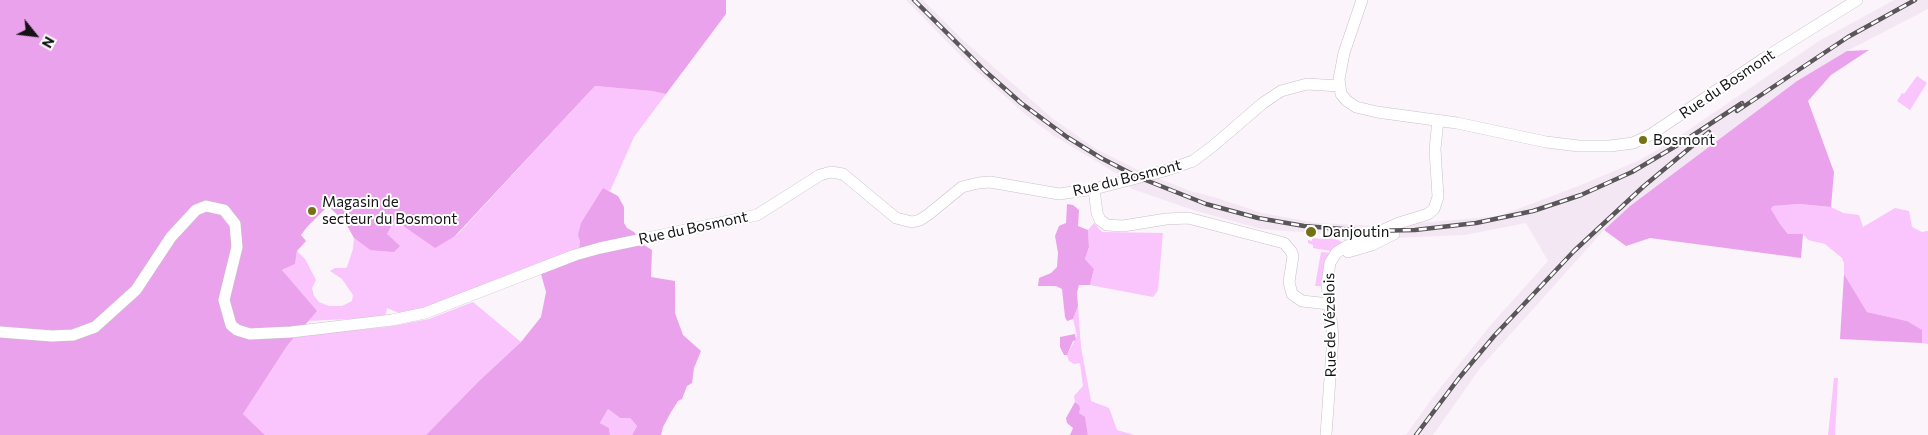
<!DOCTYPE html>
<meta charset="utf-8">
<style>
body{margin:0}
#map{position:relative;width:1928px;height:435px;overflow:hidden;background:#fbf4fb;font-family:Commissioner,sans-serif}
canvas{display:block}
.north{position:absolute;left:10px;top:10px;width:50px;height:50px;-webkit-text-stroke:4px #fff;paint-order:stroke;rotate:119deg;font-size:14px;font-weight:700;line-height:20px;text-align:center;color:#151315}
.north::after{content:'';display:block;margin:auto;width:18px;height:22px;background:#151315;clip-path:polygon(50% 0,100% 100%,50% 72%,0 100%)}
</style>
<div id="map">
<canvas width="1928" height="435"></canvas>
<div class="north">N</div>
</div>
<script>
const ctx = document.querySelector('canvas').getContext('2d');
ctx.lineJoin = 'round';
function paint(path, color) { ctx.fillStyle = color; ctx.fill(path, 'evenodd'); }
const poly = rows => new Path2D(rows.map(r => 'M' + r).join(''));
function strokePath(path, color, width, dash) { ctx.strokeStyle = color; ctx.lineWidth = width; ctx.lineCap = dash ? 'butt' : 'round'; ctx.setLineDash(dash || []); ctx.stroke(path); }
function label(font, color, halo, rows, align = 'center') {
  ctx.font = font + ' Commissioner,sans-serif'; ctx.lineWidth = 4; ctx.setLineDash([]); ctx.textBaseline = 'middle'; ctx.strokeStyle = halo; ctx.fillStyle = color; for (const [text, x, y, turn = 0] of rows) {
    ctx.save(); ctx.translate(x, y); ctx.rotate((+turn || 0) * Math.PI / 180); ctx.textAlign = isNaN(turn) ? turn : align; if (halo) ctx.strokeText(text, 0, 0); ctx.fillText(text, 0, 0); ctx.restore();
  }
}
const built = poly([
 [906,0,923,0,964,41,1052,118,1096,149,1136,169,1190,191,1217,198,1262,213,1317,223,1384,226,1499,216,1581,185,1642,159,1681,135,1819,41,1894,0,1928,0,1928,9,1847,51,1797,81,1630,206,1604,230,1481,367,1433,435,1406,435,1433,397,1489,327,1548,261,1526,223,1465,235,1344,240,1327,234,1261,229,1193,210,1132,189,1119,175,1054,136,1026,115,972,67]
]);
const green = poly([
 [1917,76,1927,83,1910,110,1897,101,1902,93,1904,94],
 [595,86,652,91,666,94,634,137,610,191,603,189,580,240,579,249,554,257,411,313,401,314,387,308,385,317,308,321,316,311,282,270,295,264,297,251,305,259,316,280,312,288,314,296,319,302,329,306,342,306,352,301,353,295,342,279,330,271,335,268,345,268,347,267,353,249,354,238,370,250,387,234,395,220,456,236],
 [1799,204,1831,207,1843,213,1859,215,1863,227,1895,208,1909,211,1912,227,1922,232,1928,231,1928,344,1922,343,1921,330,1907,321,1867,312,1844,274,1844,263,1842,258,1825,244,1808,240,1803,234,1788,234,1780,224,1771,209,1773,206],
 [1094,223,1102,232,1163,233,1158,290,1153,297,1090,285,1094,269,1085,259,1089,247,1088,230],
 [1323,236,1338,240,1344,243,1331,251,1313,248,1313,245,1308,243,1308,240,1312,241,1312,238,1322,239],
 [1321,252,1332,253,1322,286,1315,286],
 [473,302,521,342,479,381,426,435,265,435,243,414,287,346,296,336,387,327,429,319],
 [1078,306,1081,347,1091,401,1109,408,1117,430,1134,435,1088,435,1085,418,1079,413,1079,405,1075,402,1074,396,1083,386,1080,363,1074,364,1069,361,1067,355,1077,336,1073,319],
 [1834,378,1838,378,1835,435,1828,435],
 [608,409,620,418,630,418,637,426,632,435,610,435,609,428,600,423]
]);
const forest = poly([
 [0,0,726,0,726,14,666,94,652,91,595,86,455,236,435,248,395,220,387,234,400,246,394,252,370,250,354,238,345,222,328,206,307,227,301,235,306,241,297,251,295,264,282,270,317,311,287,346,243,414,265,435,0,435],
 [1869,50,1831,75,1808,101,1834,172,1831,207,1799,204,1773,206,1771,209,1780,224,1788,234,1803,234,1801,258,1650,238,1626,246,1604,230,1630,206,1797,81,1847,51],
 [603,188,618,196,624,207,624,223,627,228,634,232,644,245,652,250,651,277,675,281,675,313,683,335,701,351,694,368,692,383,687,386,682,399,678,401,671,412,663,427,661,435,632,435,637,426,630,418,620,418,608,409,600,423,609,428,610,435,426,435,479,381,521,342,541,317,546,292,541,274,578,257,580,241,578,235,581,223],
 [1067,204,1073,205,1079,210,1078,226,1088,230,1089,247,1085,259,1094,269,1090,285,1079,285,1077,293,1078,306,1073,319,1067,321,1065,317,1062,289,1056,286,1038,286,1039,278,1051,273,1057,267,1058,253,1055,236,1059,226,1066,223],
 [1844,274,1867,312,1907,321,1922,330,1922,343,1840,339],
 [1075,334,1076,340,1073,341,1067,355,1064,355,1060,347,1060,337],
 [1075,402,1079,405,1080,409,1079,413,1085,417,1088,435,1070,435,1073,428,1067,423,1066,418]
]);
const secondary = poly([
 [1362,0,1344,53,1339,79,1341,94,1347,101,1356,107,1377,112,1457,123,1546,142,1579,146,1610,146,1633,143,1650,135,1766,57,1857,0],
 [1094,189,1097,213,1100,220,1107,225,1123,226,1166,219,1188,218,1284,243,1291,251,1293,256,1289,282,1292,294,1302,301,1329,304],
 [1348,252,1372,245,1394,234],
 [0,332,52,336,73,335,95,327,136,290,171,237,196,210,206,206,224,210,235,224,237,247,224,300,231,325,237,330,250,334,291,332,392,320,425,313,575,255,600,248,757,215,820,175,831,172,843,174,896,218,912,222,920,220,929,214,962,187,978,183,990,182,1059,194,1094,189,1164,171,1193,161,1213,146,1263,103,1281,91,1307,84,1339,86],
 [1326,435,1333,336,1327,284,1330,263,1336,253,1347,246,1399,223,1428,214,1434,209,1438,197,1435,149,1438,120]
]);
const rail = poly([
 [914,0,985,71,1021,103,1067,137,1101,158,1138,177,1206,204,1258,218,1304,226,1368,231,1415,230,1476,223,1533,211,1581,195,1632,172,1681,143,1742,103],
 [1737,111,1848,37,1915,0],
 [1416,435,1459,378,1495,335,1574,251,1644,186,1709,132]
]);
const markers = [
 [1643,140,5,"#757215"],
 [312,211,5,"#757215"],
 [1311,232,6,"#757215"]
];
const streetNames = [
 ["Rue du Bosmont",1727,84,-34],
 ["Rue du Bosmont",1127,178,-14],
 ["Rue du Bosmont",693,228,-12],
 ["Rue de Vézelois",1330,325,-91]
];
const poiNames = [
 ["Bosmont",1653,140],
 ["Magasin de",322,202],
 ["secteur du Bosmont",322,219],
 ["Danjoutin",1322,232]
];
paint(built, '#f4e7f4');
paint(green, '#fac4fc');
paint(forest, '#eaa2ed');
strokePath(secondary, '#c8c1c8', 12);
strokePath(secondary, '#fff', 11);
strokePath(rail, '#5a565a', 4.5);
strokePath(rail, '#fff', 2.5, [8]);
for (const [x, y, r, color] of markers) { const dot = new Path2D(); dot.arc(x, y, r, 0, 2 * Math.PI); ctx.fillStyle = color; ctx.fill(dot); strokePath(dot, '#fff', 2); }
label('15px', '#151315', '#fff', streetNames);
label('15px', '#151315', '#fff', poiNames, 'left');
</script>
